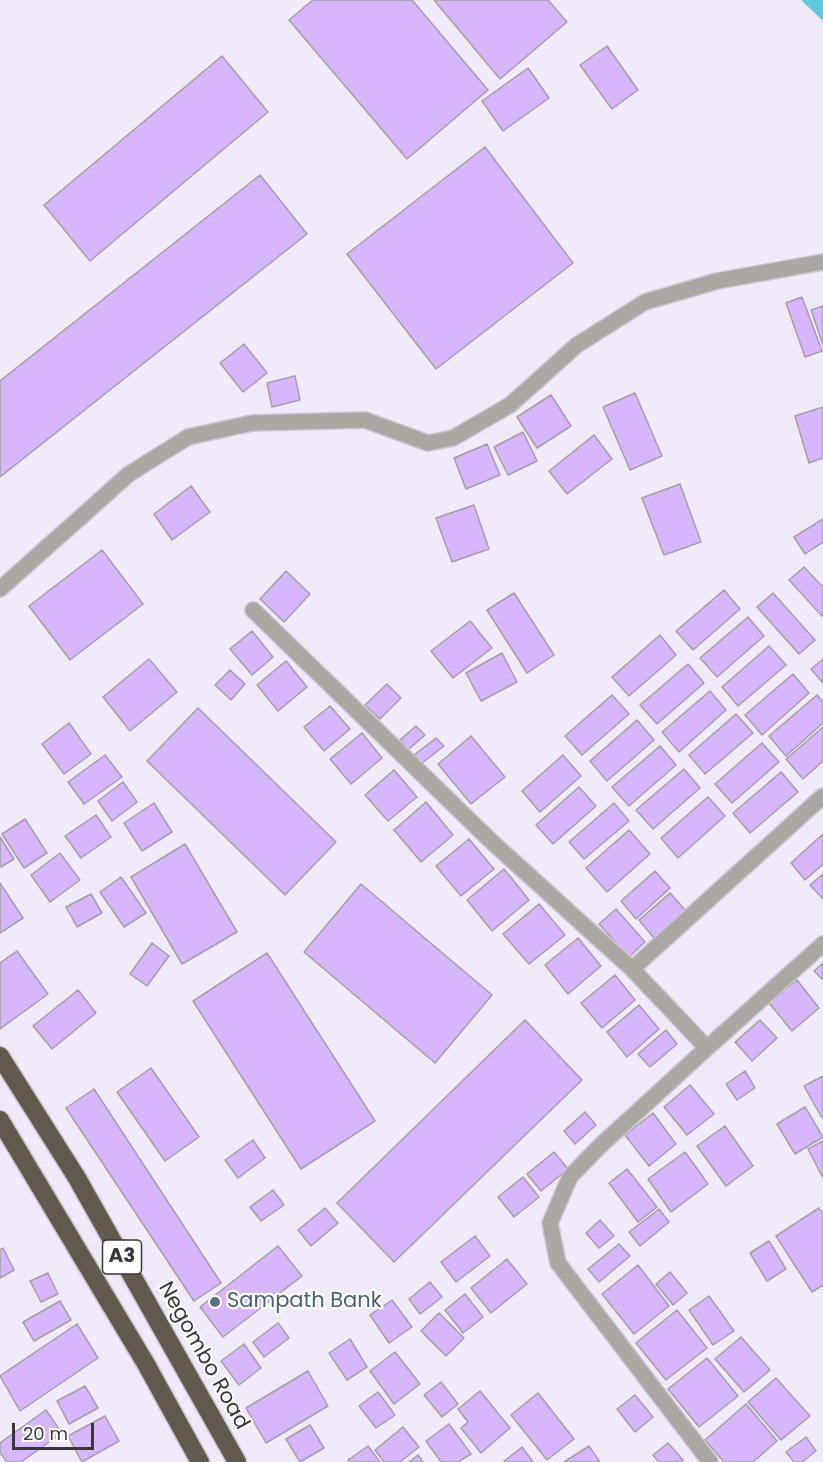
<!DOCTYPE html>
<style>
body{margin:0}
#map{position:relative;width:823px;height:1462px;overflow:hidden;background:#f0e9f7;font-family:Poppins,sans-serif}
canvas{display:block}
.scale{position:absolute;left:12px;top:1423px;width:82px;height:27px;box-sizing:border-box;border:3px solid #38353b;border-top:0;padding-left:8px;font-size:18px;line-height:21px;white-space:nowrap;color:#38353b;-webkit-text-stroke:4px #fff;paint-order:stroke}
</style>
<div id="map">
<canvas width="823" height="1462"></canvas>
<div class="scale">20 m</div>
</div>
<script>
const ctx = document.querySelector('canvas').getContext('2d');
ctx.lineJoin = 'round';
function paint(path, color) { ctx.fillStyle = color; ctx.fill(path, 'evenodd'); }
const poly = rows => new Path2D(rows.map(r => 'M' + r).join(''));
function strokePath(path, color, width, dash) { ctx.strokeStyle = color; ctx.lineWidth = width; ctx.lineCap = dash ? 'butt' : 'round'; ctx.setLineDash(dash || []); ctx.stroke(path); }
function label(font, color, halo, rows, align = 'center') {
  ctx.font = font + ' Poppins,sans-serif'; ctx.lineWidth = 4.5; ctx.setLineDash([]); ctx.textBaseline = 'middle'; ctx.strokeStyle = halo; ctx.fillStyle = color; for (const [text, x, y, turn = 0] of rows) {
    ctx.save(); ctx.translate(x, y); ctx.rotate((+turn || 0) * Math.PI / 180); ctx.textAlign = isNaN(turn) ? turn : align; if (halo) ctx.strokeText(text, 0, 0); ctx.fillText(text, 0, 0); ctx.restore();
  }
}
const water = poly([
 [801,0,823,0,823,21]
]);
const building = poly([
 [313,0,412,0,488,90,407,159,289,20,313,0],
 [434,0,548,0,567,22,500,79,434,0],
 [607,46,638,90,612,109,580,65,607,46],
 [222,56,268,112,90,261,44,205,222,56],
 [528,68,549,98,503,131,482,101,528,68],
 [485,147,573,263,436,369,347,254,485,147],
 [260,175,307,234,0,477,0,381,260,175],
 [802,297,822,351,805,357,786,303,802,297],
 [823,306,823,345,811,310,823,306],
 [244,344,267,373,243,392,220,363,244,344],
 [295,376,300,400,272,407,267,383,295,376],
 [635,393,662,456,630,470,603,407,635,393],
 [551,395,571,426,537,448,517,417,551,395],
 [823,407,823,458,809,463,795,416,823,407],
 [523,432,537,461,508,475,494,447,523,432],
 [594,435,612,459,567,494,549,471,594,435],
 [487,444,500,475,466,489,454,458,487,444],
 [680,484,701,542,664,555,642,498,680,484],
 [191,486,210,512,172,540,154,514,191,486],
 [474,505,489,549,452,562,436,518,474,505],
 [823,519,823,542,805,554,794,537,823,519],
 [102,550,143,604,70,660,29,606,102,550],
 [804,567,823,587,823,617,789,580,804,567],
 [286,571,310,594,284,622,260,599,286,571],
 [724,590,740,609,693,650,676,631,724,590],
 [514,593,554,655,527,673,487,610,514,593],
 [773,593,815,640,799,654,757,607,773,593],
 [748,617,764,636,717,677,700,658,748,617],
 [470,621,492,648,453,678,431,651,470,621],
 [252,631,273,657,252,675,230,649,252,631],
 [660,635,676,655,629,696,612,677,660,635],
 [769,646,786,665,738,706,722,687,769,646],
 [502,653,517,682,481,701,466,673,502,653],
 [149,659,177,692,130,731,103,697,149,659],
 [823,659,823,683,811,669,823,659],
 [286,661,307,687,278,711,257,685,286,661],
 [688,664,704,683,657,724,640,705,688,664],
 [230,670,245,684,231,700,215,685,230,670],
 [793,674,809,693,762,735,745,715,793,674],
 [387,684,401,698,380,719,365,705,387,684],
 [710,691,726,710,679,752,662,732,710,691],
 [612,695,629,714,582,755,565,736,612,695],
 [817,695,823,702,823,723,786,756,769,736,817,695],
 [330,706,350,729,324,751,304,727,330,706],
 [198,708,336,842,285,895,147,761,198,708],
 [736,714,753,733,705,774,689,755,736,714],
 [637,720,654,740,607,781,590,761,637,720],
 [69,723,91,754,64,774,42,744,69,723],
 [416,726,425,735,408,750,400,740,416,726],
 [823,727,823,761,803,779,786,759,823,727],
 [362,733,382,758,351,784,330,759,362,733],
 [471,736,505,777,471,804,438,764,471,736],
 [436,738,444,746,421,764,414,755,436,738],
 [762,743,779,762,732,803,715,784,762,743],
 [660,746,676,765,629,806,612,787,660,746],
 [105,755,122,777,84,804,68,782,105,755],
 [563,755,581,776,540,812,522,791,563,755],
 [684,769,700,788,653,829,636,810,684,769],
 [394,770,417,797,388,821,365,795,394,770],
 [781,772,798,792,750,833,733,813,781,772],
 [123,782,137,802,112,821,98,801,123,782],
 [579,787,596,806,553,844,536,825,579,787],
 [708,797,725,816,678,858,661,838,708,797],
 [426,802,453,835,421,862,394,830,426,802],
 [154,803,172,832,142,851,124,823,154,803],
 [614,803,629,821,584,859,569,842,614,803],
 [96,815,111,837,81,858,65,836,96,815],
 [25,819,47,853,24,868,2,834,25,819],
 [629,830,650,854,607,892,586,868,629,830],
 [823,834,823,864,805,880,791,863,823,834],
 [0,837,14,859,1,867,0,866,0,837],
 [469,839,494,869,461,896,436,866,469,839],
 [185,844,237,932,182,964,131,877,185,844],
 [60,853,80,880,50,902,31,875,60,853],
 [504,869,529,900,492,931,467,900,504,869],
 [655,871,670,888,636,919,621,901,655,871],
 [823,874,823,899,810,885,823,874],
 [121,877,146,913,124,927,100,892,121,877],
 [0,883,23,918,0,933,0,883],
 [361,884,492,995,435,1063,304,952,361,884],
 [670,893,685,910,654,938,639,920,670,893],
 [91,894,102,913,77,927,66,907,91,894],
 [539,904,565,935,529,964,503,934,539,904],
 [616,909,645,942,629,957,599,924,616,909],
 [578,938,601,966,568,994,545,965,578,938],
 [152,943,169,956,147,986,130,974,152,943],
 [17,951,48,994,0,1029,0,963,17,951],
 [267,953,375,1121,301,1169,193,1001,267,953],
 [823,963,823,980,814,971,823,963],
 [615,975,635,1000,602,1028,581,1003,615,975],
 [797,980,819,1008,792,1031,769,1003,797,980],
 [78,990,96,1013,52,1049,33,1026,78,990],
 [639,1005,659,1029,627,1057,607,1032,639,1005],
 [525,1020,582,1080,394,1262,337,1203,525,1020],
 [760,1020,777,1038,752,1061,735,1042,760,1020],
 [666,1030,677,1044,650,1067,638,1054,666,1030],
 [151,1068,199,1137,165,1161,117,1092,151,1068],
 [745,1071,755,1088,737,1100,726,1084,745,1071],
 [823,1076,823,1117,822,1118,804,1086,823,1076],
 [690,1085,714,1114,687,1135,664,1107,690,1085],
 [94,1089,221,1283,194,1301,66,1108,94,1089],
 [805,1107,823,1137,795,1154,777,1124,805,1107],
 [585,1112,596,1125,575,1144,564,1131,585,1112],
 [653,1113,676,1144,649,1166,625,1135,653,1113],
 [725,1126,753,1166,726,1186,697,1146,725,1126],
 [253,1140,265,1158,238,1178,225,1160,253,1140],
 [823,1141,823,1178,808,1149,823,1141],
 [554,1152,568,1169,541,1191,527,1174,554,1152],
 [685,1152,708,1184,671,1212,648,1179,685,1152],
 [627,1169,657,1207,638,1222,609,1183,627,1169],
 [523,1177,539,1197,514,1217,498,1197,523,1177],
 [273,1190,284,1205,261,1221,250,1207,273,1190],
 [325,1208,338,1223,311,1246,298,1230,325,1208],
 [819,1208,823,1215,823,1285,812,1292,776,1236,819,1208],
 [659,1209,669,1222,640,1246,629,1232,659,1209],
 [600,1220,614,1236,599,1248,586,1233,600,1220],
 [475,1236,490,1256,456,1282,441,1262,475,1236],
 [769,1241,786,1269,767,1281,750,1253,769,1241],
 [619,1244,630,1256,599,1282,588,1269,619,1244],
 [278,1246,302,1276,223,1337,200,1307,278,1246],
 [3,1248,14,1270,0,1278,0,1250,3,1248],
 [507,1259,527,1284,491,1313,471,1288,507,1259],
 [638,1265,669,1306,634,1334,602,1294,638,1265],
 [670,1272,687,1293,673,1305,656,1284,670,1272],
 [48,1273,58,1294,41,1302,30,1281,48,1273],
 [430,1282,442,1297,420,1314,409,1299,430,1282],
 [465,1294,483,1317,463,1333,445,1310,465,1294],
 [709,1296,734,1331,713,1345,689,1310,709,1296],
 [392,1300,412,1327,389,1343,370,1315,392,1300],
 [60,1301,71,1320,34,1341,23,1322,60,1301],
 [677,1310,707,1348,666,1380,636,1343,677,1310],
 [439,1313,464,1338,446,1356,421,1331,439,1313],
 [278,1323,289,1338,264,1357,253,1342,278,1323],
 [77,1324,98,1358,20,1411,0,1376,77,1324],
 [741,1337,770,1370,744,1392,715,1359,741,1337],
 [350,1339,367,1367,347,1380,329,1353,350,1339],
 [244,1344,261,1368,239,1385,221,1361,244,1344],
 [395,1352,420,1384,394,1404,370,1371,395,1352],
 [707,1358,738,1396,699,1427,668,1389,707,1358],
 [308,1371,328,1406,266,1443,246,1408,308,1371],
 [776,1378,810,1416,781,1440,748,1402,776,1378],
 [441,1382,458,1404,442,1417,424,1395,441,1382],
 [85,1386,98,1408,69,1424,57,1401,85,1386],
 [480,1391,510,1428,481,1453,461,1428,468,1422,458,1409,480,1391],
 [378,1392,395,1415,376,1428,359,1406,378,1392],
 [538,1393,574,1439,547,1460,511,1415,538,1393],
 [635,1395,653,1417,635,1432,617,1409,635,1395],
 [746,1404,777,1441,753,1462,724,1462,705,1440,746,1404],
 [46,1410,62,1433,21,1462,7,1462,0,1453,0,1443,46,1410],
 [105,1416,119,1441,82,1462,68,1436,105,1416],
 [449,1424,471,1454,458,1462,441,1462,426,1441,449,1424],
 [310,1425,324,1448,300,1462,286,1439,310,1425],
 [403,1427,419,1447,400,1462,384,1462,375,1450,403,1427],
 [806,1437,816,1451,802,1462,794,1462,786,1452,806,1437],
 [668,1443,683,1460,680,1462,659,1462,653,1455,668,1443],
 [368,1446,380,1462,350,1462,348,1460,368,1446],
 [589,1446,600,1462,564,1462,589,1446],
 [522,1447,533,1462,503,1462,522,1447],
 [418,1455,423,1462,409,1462,418,1455]
]);
const minor = poly([
 [0,589,129,474,188,437,252,423,365,420,428,443,453,438,510,405,577,345,645,302,717,281,823,262],
 [253,610,491,841,632,969,707,1048],
 [632,969,823,796],
 [710,1462,558,1263,550,1223,570,1177,600,1146,707,1048,823,944]
]);
const highway = poly([
 [0,1056,77,1178,237,1462],
 [0,1120,146,1364,200,1462]
]);
const markers = [
 [215,1302,6,"#5c6f8a"]
];
const shields = [
 [122,1257,39]
];
const shieldNames = [
 ["A3",122,1257]
];
const serviceNames = [
 ["Sampath Bank",227,1302]
];
const streetNames = [
 ["Negombo Road",203,1356,61]
];
paint(water, '#60cadd');
paint(building, '#d7b6fb');
strokePath(building, '#a59fac', 1.5);
strokePath(minor, '#cbc5d1', 18);
strokePath(highway, '#cbc5d1', 21);
strokePath(minor, '#aba7a2', 15);
strokePath(highway, '#605a4e', 18);
for (const [x, y, r, color] of markers) { const dot = new Path2D(); dot.arc(x, y, r, 0, 2 * Math.PI); ctx.fillStyle = color; ctx.fill(dot); strokePath(dot, '#fff', 2); }
for (const [x, y, w] of shields) { const box = new Path2D(); box.roundRect(x - w / 2, y - 17, w, 34, 4.5); ctx.fillStyle = '#fff'; ctx.fill(box); strokePath(box, '#38353b', 1.5); }
label('bold 20px', '#38353b', null, shieldNames);
label('21px', '#4e5e75', '#fff', serviceNames, 'left');
label('21px', '#38353b', '#fff', streetNames);
</script>
